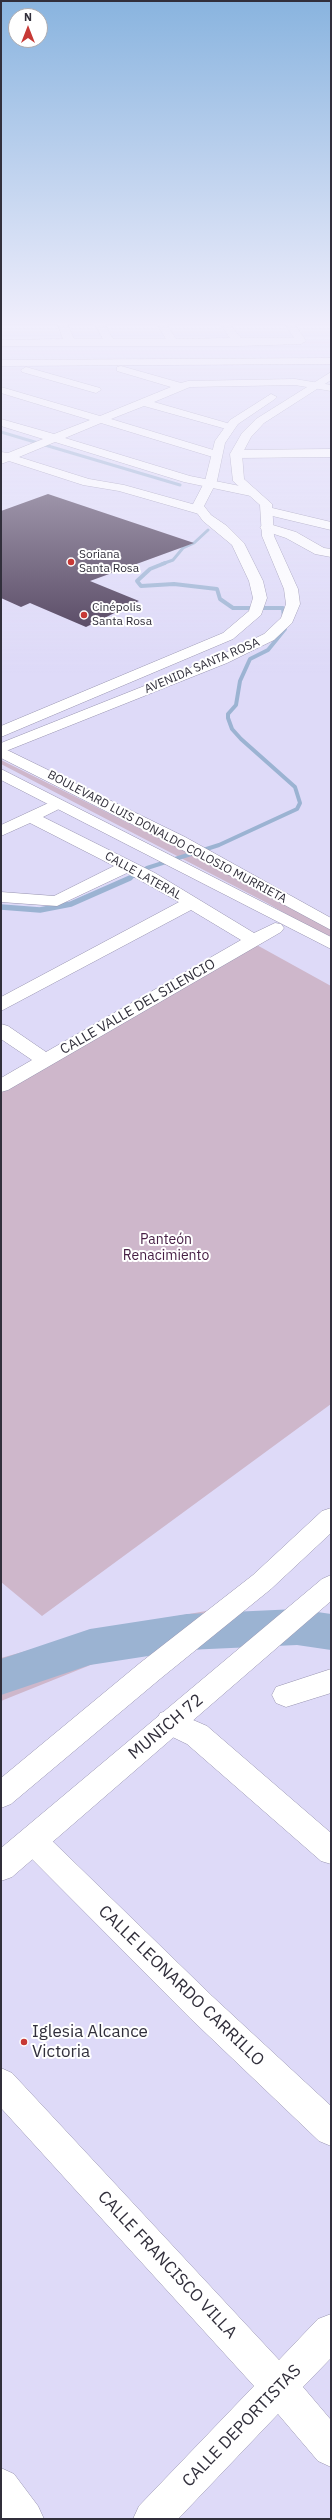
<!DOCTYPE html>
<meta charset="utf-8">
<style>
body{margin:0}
#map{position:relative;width:332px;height:2520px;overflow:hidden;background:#dedaf8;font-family:"IBM Plex Sans",sans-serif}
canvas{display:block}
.frame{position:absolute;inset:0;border:2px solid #312f3b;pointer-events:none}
.north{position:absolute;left:8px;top:8px;width:40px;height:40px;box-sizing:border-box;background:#fff;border:1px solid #adacb1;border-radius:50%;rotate:0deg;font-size:11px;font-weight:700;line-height:16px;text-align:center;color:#312f3b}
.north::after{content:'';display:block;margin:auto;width:14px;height:18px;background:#c73936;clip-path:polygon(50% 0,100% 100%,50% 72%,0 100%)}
</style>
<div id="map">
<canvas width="332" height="2520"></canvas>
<div class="frame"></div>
<div class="north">N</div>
</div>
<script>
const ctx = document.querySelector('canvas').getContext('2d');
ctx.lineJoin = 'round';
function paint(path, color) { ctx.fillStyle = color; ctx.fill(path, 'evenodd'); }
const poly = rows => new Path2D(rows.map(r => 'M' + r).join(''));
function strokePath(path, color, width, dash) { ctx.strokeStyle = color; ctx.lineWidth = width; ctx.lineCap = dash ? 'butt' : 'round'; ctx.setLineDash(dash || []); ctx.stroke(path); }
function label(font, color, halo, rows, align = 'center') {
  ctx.font = font + ' "IBM Plex Sans",sans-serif'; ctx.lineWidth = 4; ctx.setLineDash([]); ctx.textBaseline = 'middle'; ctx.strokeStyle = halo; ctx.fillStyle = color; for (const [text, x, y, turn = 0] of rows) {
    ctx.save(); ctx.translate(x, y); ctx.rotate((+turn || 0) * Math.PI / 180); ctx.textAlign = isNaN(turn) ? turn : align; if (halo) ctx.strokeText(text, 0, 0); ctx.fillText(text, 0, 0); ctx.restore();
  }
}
const green = poly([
 [1,760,171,844,331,928,331,940,267,903,1,764],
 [255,944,331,986,331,1404,42,1616,1,1582,1,1092],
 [206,1611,297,1627,202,1649,103,1660,1,1701,1,1658,104,1629]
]);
const streamFar2 = poly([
 [1,432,180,485],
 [162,564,173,560,183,548,194,543,208,530]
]);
const streamFar1 = poly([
 [165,563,150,569,137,581,141,586,174,584,217,589,220,599,233,608,283,608,284,618],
 [128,879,147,868,219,845,297,809,300,803,295,787,241,739,232,729,228,718,228,714,236,705,240,681,250,659,268,650,285,629]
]);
const stream = poly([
 [1,907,40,910,71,904,130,878]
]);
const river = poly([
 [297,1609,331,1614,331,1650,297,1645,187,1650,90,1665,1,1695,1,1659,90,1629,187,1614,297,1609]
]);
const building = poly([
 [48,494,194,543,90,581,139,601,86,627,30,603,21,607,1,598,1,511]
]);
const minor = poly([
 [57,323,67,323,74,339,103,339,94,323,104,323,113,339,166,339,156,323,166,323,176,339,230,338,219,323,229,323,241,338,294,338,284,323,294,323,306,341,301,344,239,346,1,346,1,340,63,339,57,323],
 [331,358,331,364,1,366,1,360,331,358],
 [121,366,181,383,188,381,295,379,331,385,331,391,295,385,190,387,154,402,234,425,234,429,230,430,144,406,111,419,220,452,222,454,216,458,101,423,65,438,190,476,255,489,257,492,251,496,184,482,55,442,19,457,89,479,124,485,203,507,205,510,199,514,119,491,83,485,9,461,1,464,1,452,8,453,43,439,1,426,1,419,54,434,90,420,1,393,1,387,100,416,171,387,117,371,117,367,121,366],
 [26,367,100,388,101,390,96,393,22,372,21,370,26,367],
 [331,449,331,457,236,458,230,454,236,450,331,449],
 [268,507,331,522,331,530,264,514,262,511,264,508,268,507],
 [266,523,296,532,324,548,331,549,331,557,315,554,286,538,262,530,260,527,266,523],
 [57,799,65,804,63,807,43,817,155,873,254,933,275,923,281,924,284,928,281,932,8,1090,1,1092,1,1078,32,1060,1,1039,1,1024,8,1026,46,1052,241,940,191,910,1,1011,1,997,179,902,127,873,57,906,1,902,1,892,54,896,114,866,30,823,1,836,1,825,57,799],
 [331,1669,331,1693,286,1707,276,1703,272,1695,276,1687,331,1669],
 [170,1710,207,1726,331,1833,331,1864,321,1861,187,1744,160,1731,156,1722,160,1713,170,1710],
 [33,1828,43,1832,212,1996,331,2106,331,2146,319,2141,190,2018,23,1850,18,1841,23,1832,33,1828],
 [1,2068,12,2073,279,2360,318,2319,331,2314,331,2358,303,2387,331,2420,331,2467,318,2461,278,2414,178,2519,133,2519,139,2506,254,2386,1,2108,1,2068],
 [1,2468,14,2474,38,2506,44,2519,2,2519,1,2468]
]);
const major = poly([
 [331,372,331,380,264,423,251,437,242,454,244,479,272,504,274,536,298,589,300,604,292,623,274,640,227,663,1,753,1,743,217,657,264,634,281,618,286,604,284,589,262,536,260,505,233,481,230,454,242,433,256,419,331,372],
 [271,394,277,397,275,399,238,424,225,443,217,481,204,506,211,515,227,526,244,543,263,581,267,598,261,615,233,639,1,737,1,726,223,633,249,611,253,598,249,581,232,545,203,521,192,506,205,481,215,441,230,420,271,394],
 [331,1508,331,1533,271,1589,160,1679,11,1804,1,1808,1,1778,140,1663,253,1575,322,1511,331,1508],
 [331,1575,331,1601,12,1877,1,1881,1,1848,322,1579,331,1575]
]);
const highway = poly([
 [1,747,185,837,331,918,331,930,173,845,1,758,1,747],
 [1,769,331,937,331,949,1,780,1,769]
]);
const markers = [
 [71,562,4,"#c73936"],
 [84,615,4,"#c73936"],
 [24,2042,4,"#c73936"]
];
const farPoinames = [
 ["Soriana",79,555],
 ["Santa Rosa",79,569],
 ["Cinépolis",92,608],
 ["Santa Rosa",92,622]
];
const farStreetnames = [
 ["AVENIDA SANTA ROSA",202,666,-23],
 ["BOULEVARD LUIS DONALDO COLOSIO MURRIETA",167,837,28],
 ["CALLE LATERAL",143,876,29]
];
const streetNames = [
 ["CALLE VALLE DEL SILENCIO",138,1007,-30]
];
const parkNames = [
 ["Panteón",166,1240],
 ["Renacimiento",166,1256]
];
const nearStreetnames = [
 ["MUNICH 72",166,1727,-40],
 ["CALLE LEONARDO CARRILLO",181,1986,44],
 ["CALLE FRANCISCO VILLA",167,2265,47],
 ["CALLE DEPORTISTAS",242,2426,-46]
];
const nearPoinames = [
 ["Iglesia Alcance",32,2032],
 ["Victoria",32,2052]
];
paint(green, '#ceb7cb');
strokePath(streamFar2, '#9bb3d2', 3);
strokePath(streamFar1, '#9bb3d2', 4);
strokePath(stream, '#9bb3d2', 5.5);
paint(river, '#9bb3d2');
paint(building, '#453551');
strokePath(minor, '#9793af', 1);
strokePath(major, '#9793af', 1);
strokePath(highway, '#9793af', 1);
paint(minor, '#fff');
paint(major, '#fff');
paint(highway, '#fff');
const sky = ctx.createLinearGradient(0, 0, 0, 675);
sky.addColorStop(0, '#89b4df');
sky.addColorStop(0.48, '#f0eefc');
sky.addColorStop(1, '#f0eefc00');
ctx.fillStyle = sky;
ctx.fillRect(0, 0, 332, 675);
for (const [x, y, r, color] of markers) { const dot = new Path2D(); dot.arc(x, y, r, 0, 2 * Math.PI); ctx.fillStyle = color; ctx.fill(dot); strokePath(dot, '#fff', 1.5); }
label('12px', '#312f3b', '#fff', farPoinames, 'left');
label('12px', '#312f3b', '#fff', farStreetnames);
label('14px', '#312f3b', '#fff', streetNames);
label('14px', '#461e44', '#fff', parkNames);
label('17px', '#312f3b', '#fff', nearStreetnames);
label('17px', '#312f3b', '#fff', nearPoinames, 'left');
</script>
